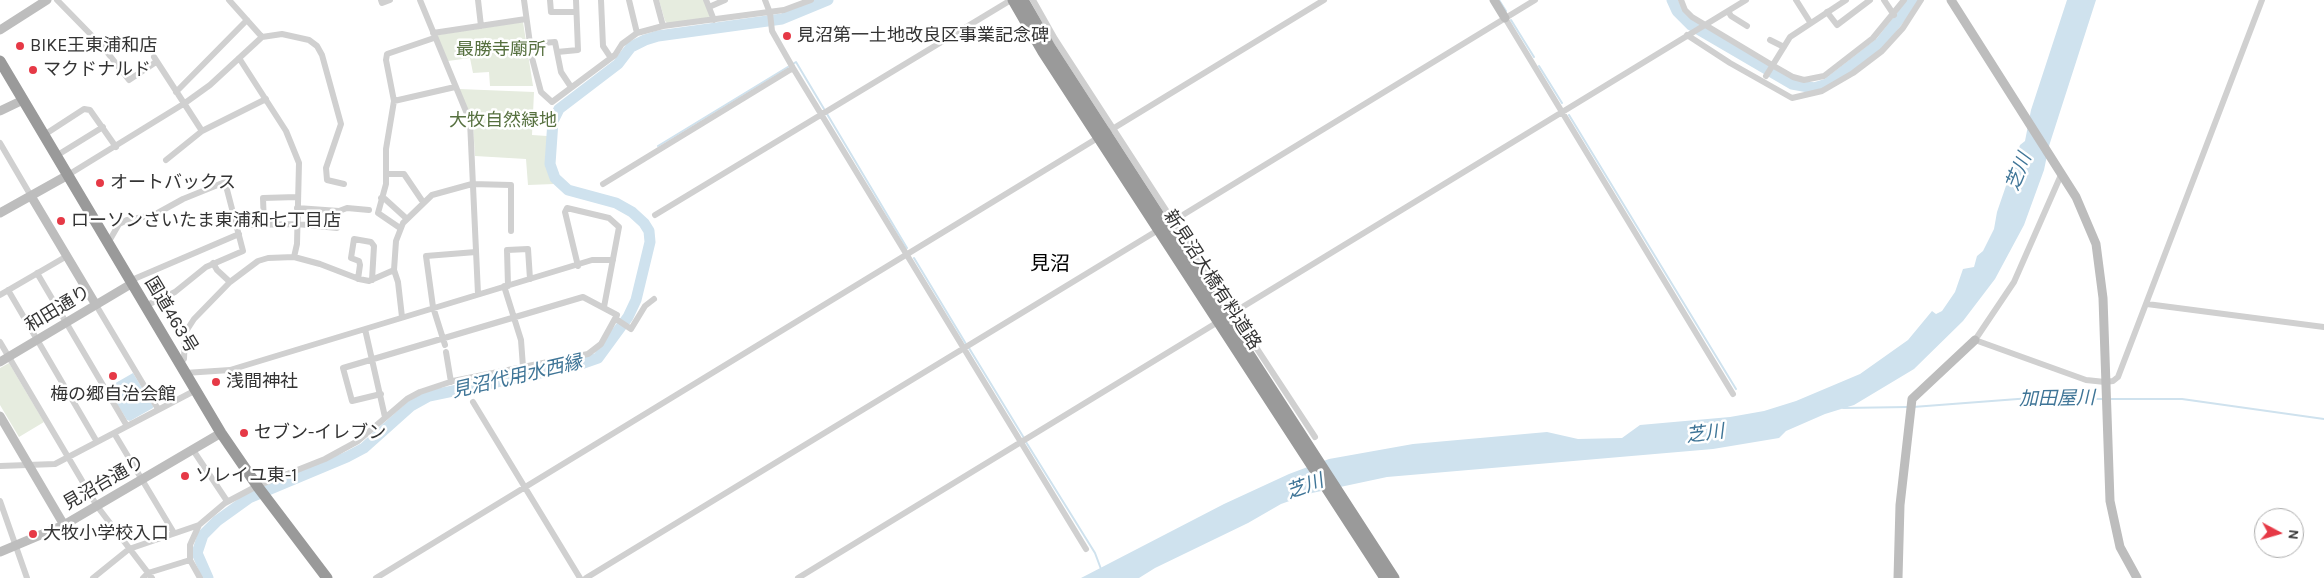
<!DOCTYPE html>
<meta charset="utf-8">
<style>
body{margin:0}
#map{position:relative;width:2324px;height:578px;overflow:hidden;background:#fff;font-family:Karla,sans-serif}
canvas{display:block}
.north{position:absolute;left:2254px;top:508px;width:50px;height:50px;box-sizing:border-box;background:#fff;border:1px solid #adadad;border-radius:50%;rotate:96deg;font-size:14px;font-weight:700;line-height:20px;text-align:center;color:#333}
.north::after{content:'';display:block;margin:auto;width:18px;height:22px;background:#e63946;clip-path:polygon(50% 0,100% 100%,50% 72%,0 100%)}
</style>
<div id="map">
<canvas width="2324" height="578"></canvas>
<div class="north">N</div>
</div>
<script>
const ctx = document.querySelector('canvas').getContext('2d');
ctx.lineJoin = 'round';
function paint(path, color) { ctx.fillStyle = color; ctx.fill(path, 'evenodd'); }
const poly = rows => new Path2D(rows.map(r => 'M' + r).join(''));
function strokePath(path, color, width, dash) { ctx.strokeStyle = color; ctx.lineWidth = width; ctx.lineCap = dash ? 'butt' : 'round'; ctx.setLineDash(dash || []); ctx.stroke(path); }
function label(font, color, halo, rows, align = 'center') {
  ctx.font = font + ' Karla,"Noto Sans JP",sans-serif'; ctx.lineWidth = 5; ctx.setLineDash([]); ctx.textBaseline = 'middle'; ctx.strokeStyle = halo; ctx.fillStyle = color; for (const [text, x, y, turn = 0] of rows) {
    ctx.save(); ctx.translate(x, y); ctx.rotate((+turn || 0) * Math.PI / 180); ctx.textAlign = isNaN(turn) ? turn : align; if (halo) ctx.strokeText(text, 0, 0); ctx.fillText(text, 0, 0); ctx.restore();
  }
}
const green = poly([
 [659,0,705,0,712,17,668,24,665,21],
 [523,22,533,86,490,86,489,72,473,73,470,58,448,61,437,35],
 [459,89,534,92,532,135,547,136,547,161,554,184,528,185,526,159,475,156,473,125],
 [9,363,44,422,19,437,0,405,0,368]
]);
const water = poly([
 [2067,0,2096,0,2049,146,2044,170,2024,225,1995,279,1963,321,1914,369,1854,405,1825,414,1786,431,1779,438,1713,449,1387,477,1312,493,1281,504,1248,523,1155,568,1139,578,1081,578,1224,504,1289,474,1329,459,1413,444,1547,432,1578,439,1622,438,1640,425,1730,417,1764,411,1796,401,1860,374,1908,340,1932,311,1936,314,1942,311,1955,292,1963,269,1974,267,1977,256,1983,251,1994,229,1997,212,2020,145,2025,141,2031,110],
 [133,373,153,406,153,408,130,421,127,420,107,388]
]);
const stream = poly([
 [1499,0,1506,11],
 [1511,20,1534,57],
 [1539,66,1562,103],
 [1569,115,1736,389],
 [658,146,796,62,907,248],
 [914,258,966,344],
 [969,348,1024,438],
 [2110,399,2182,399,2324,419],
 [1913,407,2031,398,2103,399],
 [1843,408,1908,407],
 [1026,442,1095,553,1101,569]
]);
const river = poly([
 [1672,0,1677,11,1691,25,1792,84,1814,88,1827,84,1881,42,1914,0],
 [208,578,197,553,203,535,217,521,249,498,347,457,364,448,411,406,429,396,578,365,598,358,628,317,636,300,650,242,649,231,644,223,632,212,616,203,568,190,555,178,550,164,553,121,559,109,618,64,631,47,645,40,658,36,782,19,828,0]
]);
const street = poly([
 [57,0,103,47,129,80,156,62],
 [229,0,262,37],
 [381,0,382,3,390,0],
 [420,0,470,121,478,294],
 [478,0,481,26],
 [524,0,532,58,541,92,552,102,615,55,622,44,637,33,663,26,784,10,811,0],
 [550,0,551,12,576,12],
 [601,0,603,46,611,58],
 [629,0,637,33],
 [656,0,663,26],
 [706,0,714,20],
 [765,0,770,13,772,31,793,68,1086,549],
 [1033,0,1055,39,1173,221,1535,0],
 [1681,0,1685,10,1692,17,1772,65,1793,77,1804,80,1824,76,1873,38,1904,0],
 [1796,0,1810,22],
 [1884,0,1894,15],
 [709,7,725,0],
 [1728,11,1731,16,1747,26],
 [1827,12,1837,25,1870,0],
 [1505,18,1733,394],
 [433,33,526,19],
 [1687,35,1730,63,1792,98,1822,91,1853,73,1882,51,1903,28,1921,0],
 [1770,40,1784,47],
 [530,44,555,42,561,72,571,87],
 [557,52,578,50,576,0],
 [154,57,202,131],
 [239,58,286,131,299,163,297,244,294,257],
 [1766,76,1790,37,1846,0],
 [176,92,247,20],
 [394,101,455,87],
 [44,135,84,109,90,110,116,147],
 [0,143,31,196],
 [56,156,103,127],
 [166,160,202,131,266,99],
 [387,174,404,174,423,202],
 [68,175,185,103,210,85,262,37,282,34,309,40,317,46,322,55,341,124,326,168,327,180,344,184],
 [2061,175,2014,282,1975,340,2086,380,2105,382,2113,381,2118,377,2262,0],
 [603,184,793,68],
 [381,198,385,199,407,219],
 [297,208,339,211,347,208,369,210],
 [655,215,1011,0],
 [251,225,297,224,337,228,339,211],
 [264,225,263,198,297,197],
 [400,228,378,213,386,184,386,149,394,101,386,60,387,54,434,38],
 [108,243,119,224,127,220,154,215,183,199,225,182,243,251,206,267,175,292,145,306],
 [213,263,217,270,230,282],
 [578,266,565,212,567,208,609,218,619,227,604,307],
 [37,273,127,426],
 [358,279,360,265,359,261,351,258,354,239,371,242,374,246,372,280],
 [132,283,134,279,239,234],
 [504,286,521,340,523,367],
 [508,286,507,250,528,249,530,279],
 [8,290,97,442],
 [0,295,67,256],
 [2147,304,2324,327],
 [96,305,158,409],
 [402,317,398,282,394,270,396,241,403,223,432,195,472,184,511,185,511,231],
 [616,319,631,329,645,306,654,299],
 [0,342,97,506,152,578],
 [445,345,433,307,426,256,476,252],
 [446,352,451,382],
 [180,363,184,359,185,333,194,319,230,282,258,261,268,258,294,257,320,264,359,279,369,281,394,270],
 [185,373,230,370,365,329],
 [473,402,580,578],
 [385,417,365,329,592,260,613,260],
 [114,433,174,533],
 [193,450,227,501],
 [0,466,55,464,196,390],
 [0,501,27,578],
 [93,578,129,549,199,525],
 [143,578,148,573,190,560],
 [200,578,190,560,190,545,199,525,225,503,257,486,325,459,358,441,407,399,420,392,453,381,588,354,601,344,617,315,583,297,343,368,352,401,381,394],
 [376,578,1324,0],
 [586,578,1173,221,1315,437],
 [798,578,1746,0]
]);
const secondary = poly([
 [1494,0,1505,18],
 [1951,0,2076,197,2096,244,2103,298,2110,501,2120,547,2137,578],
 [0,30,47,0],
 [0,111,23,100],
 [31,196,96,305],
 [0,213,68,175],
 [0,362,131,284],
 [0,416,64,525],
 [0,552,64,525,221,433],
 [1898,578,1900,505,1912,399,1975,340]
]);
const highway = poly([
 [0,61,221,433,258,487,327,578]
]);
const highwayBridge = poly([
 [1013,0,1043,52,1385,578],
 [1023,0,1050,47,1394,578]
]);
const markers = [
 [787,36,5,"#e63946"],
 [20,46,5,"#e63946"],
 [33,70,5,"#e63946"],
 [100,183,5,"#e63946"],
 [61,221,5,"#e63946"],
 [113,376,5,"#e63946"],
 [216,382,5,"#e63946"],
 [244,433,5,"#e63946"],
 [185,476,5,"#e63946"],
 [33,534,5,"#e63946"]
];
const poiNames = [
 ["見沼第一土地改良区事業記念碑",797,36],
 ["BIKE王東浦和店",30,46],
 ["マクドナルド",43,70],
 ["オートバックス",110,183],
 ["ローソンさいたま東浦和七丁目店",71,221],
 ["浅間神社",226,382],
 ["梅の郷自治会館",113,395,"center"],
 ["セブン-イレブン",254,433],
 ["ソレイユ東-1",195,476],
 ["大牧小学校入口",43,534]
];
const parkNames = [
 ["最勝寺廟所",501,50],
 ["大牧自然緑地",503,121]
];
const streetNames = [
 ["新見沼大橋有料道路",1212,280,57],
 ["和田通り",58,309,-31],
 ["国道463号",171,315,59],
 ["見沼台通り",104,483,-30]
];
const waterNames = [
 ["芝川",2019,172,-68],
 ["見沼代用水西縁",517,377,-13],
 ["加田屋川",2057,399,-1],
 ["芝川",1705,434,-7],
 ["芝川",1305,487,-20]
];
const quarterNames = [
 ["見沼",1050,264]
];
paint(green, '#e6ecdf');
paint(water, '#cfe2ee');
strokePath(stream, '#cfe2ee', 2);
strokePath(river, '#cfe2ee', 11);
strokePath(street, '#d0d0d0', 6);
strokePath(secondary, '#bdbdbd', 9);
strokePath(highway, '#9a9a9a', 11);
strokePath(highwayBridge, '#9a9a9a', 11);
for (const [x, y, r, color] of markers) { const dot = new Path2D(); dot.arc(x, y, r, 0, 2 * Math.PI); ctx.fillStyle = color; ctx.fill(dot); strokePath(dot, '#fff', 2); }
label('18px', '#333', '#fff', poiNames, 'left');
label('18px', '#56703f', '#fff', parkNames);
label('18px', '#333', '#fff', streetNames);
label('italic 19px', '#3f7597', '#fff', waterNames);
label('20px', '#000', '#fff', quarterNames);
</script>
